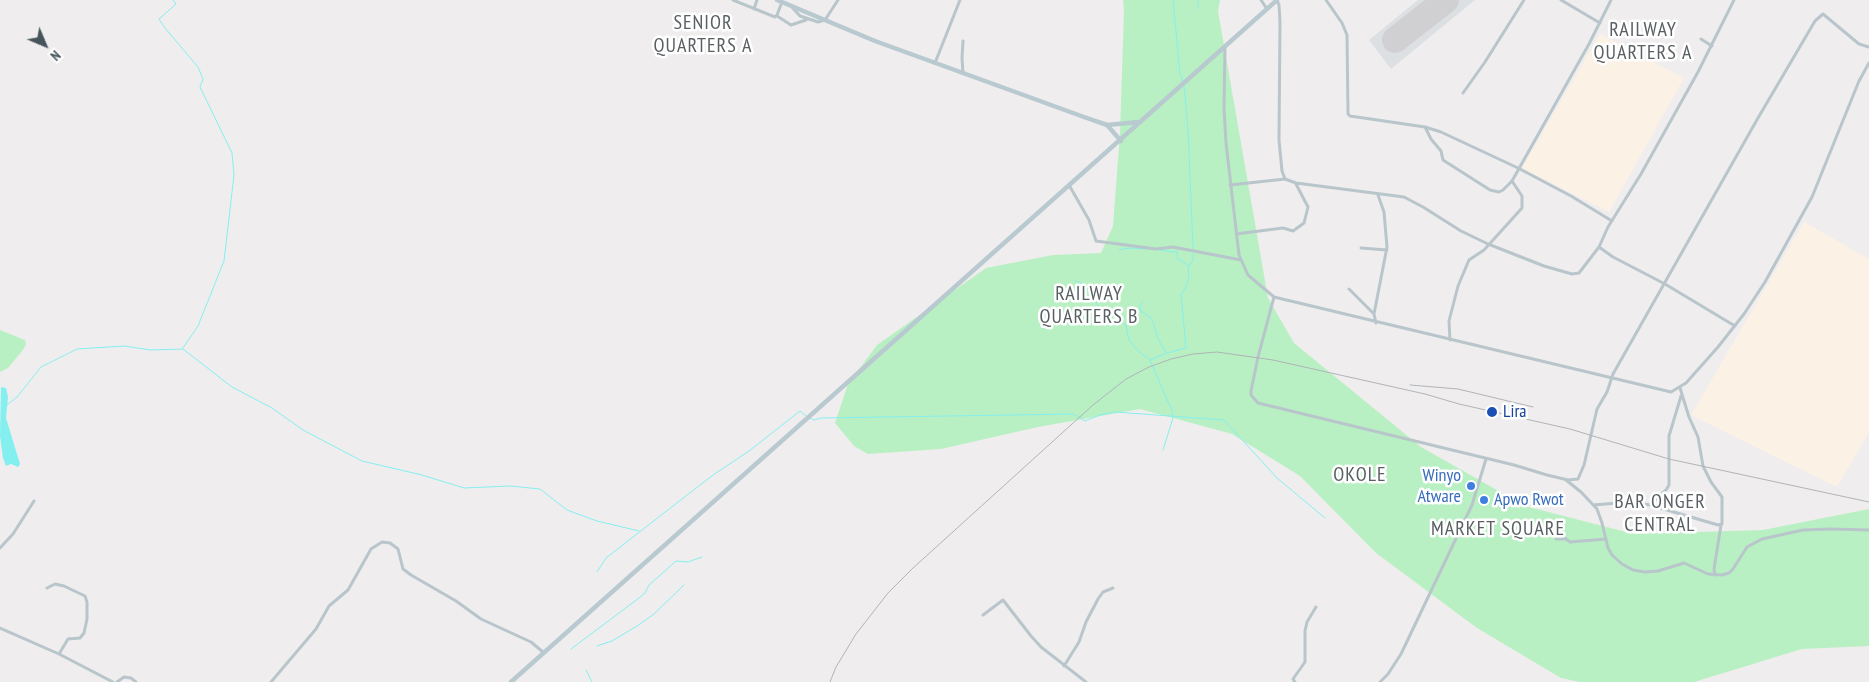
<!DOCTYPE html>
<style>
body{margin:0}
#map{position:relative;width:1869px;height:682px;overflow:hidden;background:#f0edee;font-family:"PT Sans Narrow",sans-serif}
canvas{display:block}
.north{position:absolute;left:20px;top:20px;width:50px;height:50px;-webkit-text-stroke:4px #fff;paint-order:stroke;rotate:135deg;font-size:14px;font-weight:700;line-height:20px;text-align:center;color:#45555b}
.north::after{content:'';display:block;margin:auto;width:18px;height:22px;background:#45555b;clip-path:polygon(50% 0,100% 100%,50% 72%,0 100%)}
</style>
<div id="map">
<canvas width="1869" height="682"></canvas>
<div class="north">N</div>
</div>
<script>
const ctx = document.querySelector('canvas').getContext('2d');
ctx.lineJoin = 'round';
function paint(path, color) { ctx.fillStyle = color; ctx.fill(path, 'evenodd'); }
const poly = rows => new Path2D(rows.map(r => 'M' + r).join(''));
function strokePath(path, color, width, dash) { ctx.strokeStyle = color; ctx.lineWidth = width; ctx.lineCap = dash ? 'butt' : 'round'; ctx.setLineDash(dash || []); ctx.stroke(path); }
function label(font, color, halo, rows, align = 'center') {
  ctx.font = font + ' "PT Sans Narrow",sans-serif'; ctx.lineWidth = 5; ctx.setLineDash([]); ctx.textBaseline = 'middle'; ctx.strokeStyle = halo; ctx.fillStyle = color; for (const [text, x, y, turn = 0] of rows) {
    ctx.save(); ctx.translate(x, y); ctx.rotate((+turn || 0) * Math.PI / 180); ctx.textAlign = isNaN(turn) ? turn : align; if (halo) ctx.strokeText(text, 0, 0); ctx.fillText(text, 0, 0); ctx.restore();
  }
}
const commercial = poly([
 [1600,34,1684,78,1609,212,1522,168],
 [1804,222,1869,259,1869,432,1837,487,1691,415]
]);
const airport = poly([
 [1418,0,1475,0,1391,69,1369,40]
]);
const green = poly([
 [1123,0,1220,0,1218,11,1268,298,1294,343,1421,447,1525,506,1634,534,1763,530,1869,509,1869,646,1802,649,1694,682,1580,682,1561,678,1477,628,1376,553,1300,476,1232,434,1140,409,1038,427,941,449,868,454,854,446,835,423,848,384,877,345,986,268,1053,255,1101,253,1113,226,1120,133,1124,10],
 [0,330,25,340,26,344,23,350,8,368,0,372]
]);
const water = poly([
 [1,387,6,388,8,397,6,418,20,464,18,467,11,464,6,466,3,458,0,436]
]);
const stream = poly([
 [173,0,176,4,159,19,165,28,198,67,203,79,200,87,232,153,234,175,224,261,198,326,183,348],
 [1173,0,1180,74,1183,82],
 [1198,0,1198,9],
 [1184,86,1188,129,1193,249],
 [1119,250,1129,248,1148,249],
 [1159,250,1177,252,1177,258,1189,266],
 [1075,281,1083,284,1092,295,1101,311,1113,321,1122,322,1126,326,1129,340,1139,352,1149,359],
 [1143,301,1141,303,1140,307,1141,311,1150,317,1153,322,1159,341,1166,352],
 [7,405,17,397,41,367,77,349,124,346,151,350,183,349,232,387,272,408,303,430,362,461,422,475,464,488,510,486,540,489,567,510,597,521,639,531],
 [810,418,814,420,821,418,1073,414,1085,421,1100,415,1115,412,1224,420,1277,478,1325,518],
 [1163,450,1173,418,1172,411,1150,360,1167,353,1186,348,1181,295,1186,287,1189,276,1188,268,1193,260,1193,253],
 [597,572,606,558,713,475,749,451,800,411,806,416],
 [597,646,612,641,637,626,654,614,684,585],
 [571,649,639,598,645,593,649,585,676,561,688,562,702,557],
 [586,670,592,682]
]);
const runway = poly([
 [1395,40,1446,0]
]);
const street = poly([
 [733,0,775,17,777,15,782,2],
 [1261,0,1267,9],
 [1277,0,1279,5,1280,22,1279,140,1282,171,1285,179],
 [1326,0,1342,23,1347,35,1348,114,1350,116,1425,127,1441,132,1518,168,1571,196,1612,221],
 [1561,0,1600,23],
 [1734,0,1698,72,1641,174,1608,227,1599,247,1613,257,1665,284,1735,326],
 [791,6,800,16,818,22,825,20,838,0],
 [754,9,757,0],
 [777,16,791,25,806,20],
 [1701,39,1712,46],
 [1225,46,1224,109,1226,143,1239,255,1248,275,1274,297,1671,392,1686,383,1718,347,1744,314,1765,282,1812,197,1859,81,1869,63],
 [935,63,960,0],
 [963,73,962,58,963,41],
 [1463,93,1485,62,1524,0],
 [1425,127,1431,139,1441,151,1443,160,1490,190,1499,192,1503,190,1512,181],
 [1069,185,1089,220,1096,241,1156,249,1173,247,1241,260],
 [1230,185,1285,179,1296,183,1404,197,1423,207,1461,231,1488,244,1544,266,1572,274,1579,273,1599,247],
 [1236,234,1283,228,1293,231,1304,223,1308,207,1296,184],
 [1361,248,1387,250],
 [1349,289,1374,314,1376,323],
 [1274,297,1258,357,1251,391,1251,395,1258,403,1514,465,1547,475,1568,480,1578,479,1584,465,1597,409,1607,392,1613,374,1758,118,1815,21,1823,14,1859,44,1869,47],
 [1374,314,1387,247,1384,212,1378,195],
 [1450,340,1449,321,1458,286,1469,260,1484,250,1522,208,1522,196,1512,181,1589,44,1611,0],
 [1566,480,1581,492,1597,509,1602,523,1608,548,1612,555,1622,564,1633,570,1645,572,1658,571,1684,563,1708,574,1722,575,1729,573,1733,569,1747,547,1762,539,1803,530,1831,529,1869,530],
 [1650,504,1666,490,1669,485,1669,436,1681,396],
 [1593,505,1631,502,1650,505,1718,525,1722,524,1722,497,1711,482,1703,466,1698,437,1689,417,1680,388],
 [1556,531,1570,542,1606,539],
 [1556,539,1564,539],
 [0,548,13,534,34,501],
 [1715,575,1714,569,1721,525],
 [47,588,55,584,64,586,85,596,87,602,87,619,84,633,80,638,68,639,59,654],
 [983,615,1003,600,1031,636,1041,647,1086,682],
 [0,628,59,654,113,682],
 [1064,666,1079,642,1086,622,1098,599,1103,592,1113,588],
 [117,682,124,677,131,678,136,682],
 [271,682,316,629,329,606,348,590,371,549,382,542,390,543,398,549,403,569,411,575,456,601,481,619,531,642,543,652],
 [1295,682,1293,679,1305,662,1305,631,1307,622,1316,607],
 [1380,682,1388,674,1401,654,1472,505,1486,459]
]);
const secondary = poly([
 [777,0,875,41,1084,117,1107,125,1139,122],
 [1107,125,1121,141],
 [511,682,1277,0]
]);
const rail = poly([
 [1410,385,1458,389,1533,407],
 [830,682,836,667,856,634,888,593,913,568,1093,405,1126,379,1149,367,1171,359,1193,354,1217,352,1273,360,1425,394,1459,404,1570,429,1669,459,1869,502]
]);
const markers = [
 [1492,412,6,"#1a4fb4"],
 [1471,486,5,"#3f7fe0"],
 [1484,500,5,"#3f7fe0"]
];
const transitNames = [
 ["Lira",1503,412]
];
const shopNames = [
 ["Winyo",1461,476],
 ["Atware",1461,497],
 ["Apwo Rwot",1494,500,"left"]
];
const quarterNames = [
 ["SENIOR",703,23],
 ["QUARTERS A",703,46],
 ["RAILWAY",1643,30],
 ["QUARTERS A",1643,53],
 ["RAILWAY",1089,294],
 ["QUARTERS B",1089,317],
 ["OKOLE",1360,475],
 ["BAR ONGER",1660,502],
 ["CENTRAL",1660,525],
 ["MARKET SQUARE",1498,529]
];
paint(commercial, '#fcf1e5');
paint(airport, '#dce0e2');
paint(green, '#b9f0c3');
paint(water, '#84efef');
strokePath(stream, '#84efef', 1);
strokePath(runway, '#d0d0d3', 26);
strokePath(street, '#b8c6cb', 3);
strokePath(secondary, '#b8c9d0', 4.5);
strokePath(rail, '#afb4b8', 1);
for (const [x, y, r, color] of markers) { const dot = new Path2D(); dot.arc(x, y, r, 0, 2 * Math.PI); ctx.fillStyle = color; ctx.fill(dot); strokePath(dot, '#fff', 2); }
label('18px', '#164399', '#fff', transitNames, 'left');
label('18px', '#366cbe', '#fff', shopNames, 'right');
ctx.letterSpacing = '1px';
label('20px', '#595f62', '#fff', quarterNames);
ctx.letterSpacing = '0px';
</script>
